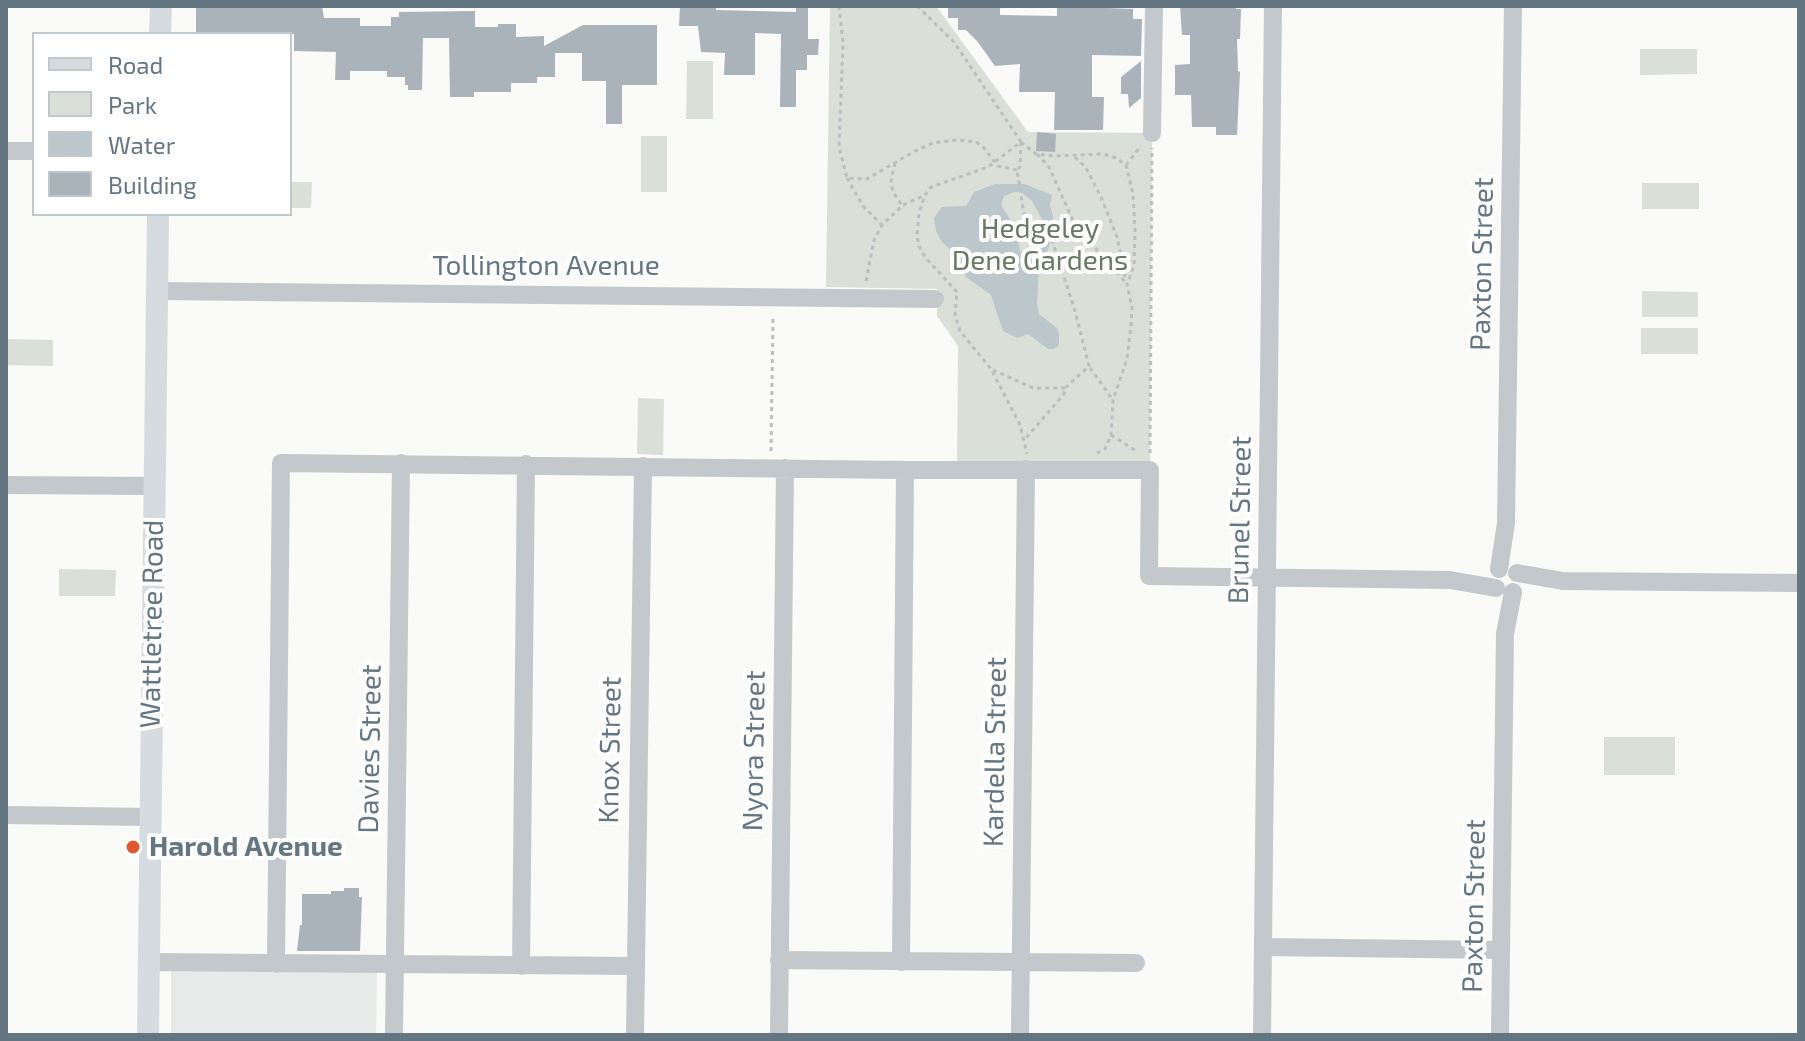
<!DOCTYPE html>
<style>
body{margin:0}
#map{position:relative;width:1805px;height:1041px;overflow:hidden;background:#fafaf8;font-family:"Exo 2",sans-serif}
canvas{display:block}
.frame{position:absolute;inset:0;border:8px solid #657683;pointer-events:none}
.legend{position:absolute;left:32px;top:32px;width:260px;height:184px;box-sizing:border-box;background:#fff;border:2px solid #c1c8cd;margin:0;padding:10px 14px;list-style:none;font-size:24px;color:#657683}
.legend li{display:flex;align-items:center;gap:16px;height:40px}
.legend b{width:40px;border:2px solid #c1c8cd}
</style>
<div id="map">
<canvas width="1805" height="1041"></canvas>
<div class="frame"></div>
<ul class="legend">
<li><b style="height:10px;background:#d6dbdf"></b>Road</li>
<li><b style="height:22px;background:#dadfd7"></b>Park</li>
<li><b style="height:22px;background:#bbc7cb"></b>Water</li>
<li><b style="height:22px;background:#aab3b9"></b>Building</li>
</ul>
</div>
<script>
const ctx = document.querySelector('canvas').getContext('2d');
ctx.lineJoin = 'round';
function paint(path, color) { ctx.fillStyle = color; ctx.fill(path, 'evenodd'); }
const poly = rows => new Path2D(rows.map(r => 'M' + r).join(''));
function strokePath(path, color, width, dash) { ctx.strokeStyle = color; ctx.lineWidth = width; ctx.lineCap = dash ? 'butt' : 'round'; ctx.setLineDash(dash || []); ctx.stroke(path); }
function label(font, color, halo, rows, align = 'center') {
  ctx.font = font + ' "Exo 2",sans-serif'; ctx.lineWidth = 8; ctx.setLineDash([]); ctx.textBaseline = 'middle'; ctx.strokeStyle = halo; ctx.fillStyle = color; for (const [text, x, y, turn = 0] of rows) {
    ctx.save(); ctx.translate(x, y); ctx.rotate((+turn || 0) * Math.PI / 180); ctx.textAlign = isNaN(turn) ? turn : align; if (halo) ctx.strokeText(text, 0, 0); ctx.fillText(text, 0, 0); ctx.restore();
  }
}
const built = poly([
 [171,965,377,968,376,1035,171,1035]
]);
const green = poly([
 [830,6,936,6,1028,132,1152,133,1150,470,957,469,958,346,937,316,937,289,826,287],
 [1640,49,1697,49,1697,74,1640,75],
 [687,61,713,61,713,119,686,119],
 [641,136,667,136,667,192,641,192],
 [290,182,312,182,311,208,290,208],
 [1642,183,1699,183,1699,209,1642,209],
 [1642,291,1698,292,1698,317,1642,317],
 [1641,328,1698,328,1698,354,1641,354],
 [6,339,53,340,53,366,6,365],
 [638,398,664,399,663,455,637,454],
 [59,569,116,570,115,596,59,596],
 [1675,737,1675,775,1604,775,1604,737]
]);
const water = poly([
 [995,184,1025,184,1052,195,1050,205,1053,216,1053,235,1047,252,1039,264,1037,303,1039,314,1057,328,1059,333,1059,345,1054,349,1048,349,1028,334,1017,338,1003,331,991,295,966,277,954,253,942,242,936,231,934,218,942,207,966,206,974,192],
 [1014,192,1021,192,1032,201,1044,223,1042,242,1030,257,1020,251,1016,229,1001,205,1004,196]
]);
const building = poly([
 [196,6,322,6,324,18,360,18,360,26,391,26,391,17,399,17,399,12,475,11,475,27,498,27,498,24,516,24,516,37,544,36,544,46,583,25,657,25,657,85,622,85,622,124,606,124,606,81,582,81,582,53,555,53,555,77,537,77,537,83,511,83,511,92,474,92,474,97,450,97,449,38,423,38,422,90,408,90,408,85,405,85,405,77,387,77,387,71,350,71,350,80,335,80,336,52,294,51,294,34,196,34],
 [680,6,716,6,716,10,796,12,796,6,808,6,808,39,819,39,818,55,807,55,807,70,796,70,796,107,780,107,781,34,755,33,755,75,724,75,725,53,701,52,698,26,679,26],
 [948,6,1000,8,1000,15,1057,16,1057,6,1133,9,1133,19,1142,19,1141,56,1092,55,1092,97,1104,97,1103,130,1054,130,1055,92,1019,92,1020,64,995,66,977,41,966,30,958,30,958,18,948,18],
 [1180,6,1236,6,1236,9,1241,9,1240,39,1237,39,1238,71,1240,72,1237,135,1216,135,1216,127,1192,127,1191,95,1175,95,1175,65,1190,64,1190,35,1182,35],
 [1141,61,1141,98,1129,108,1128,94,1121,94,1121,77],
 [1037,132,1056,134,1055,152,1036,151],
 [344,888,359,888,359,897,362,897,360,951,297,951,300,925,302,925,302,894,331,894,331,891,344,891]
]);
const path = poly([
 [839,6,843,43,839,147,847,178,867,179,915,151,933,143,957,140,976,142,983,147,998,166,1017,170],
 [917,6,954,42,1021,142,988,167,931,187,925,195,919,213,917,236,919,246,925,257,957,292,955,315,960,331,991,369,1020,425,1027,454],
 [1021,142,1036,154,1055,156,1103,154,1116,158,1126,165,1133,194,1135,230,1134,266,1127,284,1132,308,1131,325,1127,359,1113,400,1111,435,1105,449,1097,453],
 [1021,142,1020,167,1017,170,1024,214,1032,225,1052,240,1075,311,1089,366,1065,388,1064,394,1026,438],
 [1037,154,1049,167,1075,225,1127,284],
 [1075,157,1086,168,1101,197,1117,237,1126,281],
 [895,163,891,181,893,192,901,204],
 [1126,165,1141,146],
 [847,178,863,206,882,225],
 [866,281,874,240,882,225,903,205,925,195],
 [1090,368,1113,400],
 [993,370,1033,388,1065,388],
 [1111,435,1138,452],
 [771,451,773,315],
 [1150,453,1152,148]
]);
const minor = poly([
 [1152,133,1154,6],
 [6,151,34,151],
 [157,291,935,299],
 [6,485,154,486],
 [1499,569,1506,523,1513,6],
 [1517,573,1563,581,1799,583],
 [6,815,150,817],
 [1263,947,1501,950],
 [779,960,1136,963],
 [148,962,635,966],
 [901,962,905,470],
 [276,964,281,463,905,470,1150,470,1149,576,1450,580,1496,588],
 [521,966,526,464],
 [394,1035,401,463],
 [635,1035,643,466],
 [779,1035,785,468],
 [1020,1035,1026,469],
 [1262,1035,1273,6],
 [1500,1035,1505,634,1513,592]
]);
const major = poly([
 [160,34,161,6],
 [148,1035,158,214]
]);
const markers = [
 [133,847,8,"#e4572e"]
];
const parkNames = [
 ["Hedgeley",1040,229],
 ["Dene Gardens",1040,261]
];
const streetNames = [
 ["Paxton Street",1482,264,-89],
 ["Tollington Avenue",546,266],
 ["Brunel Street",1240,520,-89],
 ["Wattletree Road",152,624,-89],
 ["Davies Street",370,749,-89],
 ["Knox Street",610,750,-89],
 ["Nyora Street",754,751,-89],
 ["Kardella Street",995,752,-89],
 ["Paxton Street",1474,906,-89]
];
const poiNames = [
 ["Harold Avenue",149,847]
];
paint(built, '#e8e9e9');
paint(green, '#dadfd7');
paint(water, '#bbc7cb');
paint(building, '#aab3b9');
strokePath(path, '#bbbfc2', 3, [4, 4]);
strokePath(minor, '#c3c8cc', 18);
strokePath(major, '#d6dbdf', 22);
for (const [x, y, r, color] of markers) { const dot = new Path2D(); dot.arc(x, y, r, 0, 2 * Math.PI); ctx.fillStyle = color; ctx.fill(dot); strokePath(dot, '#fff', 3); }
label('28px', '#687a64', '#fff', parkNames);
label('28px', '#657683', '#fff', streetNames);
label('bold 28px', '#657683', '#fff', poiNames, 'left');
</script>
